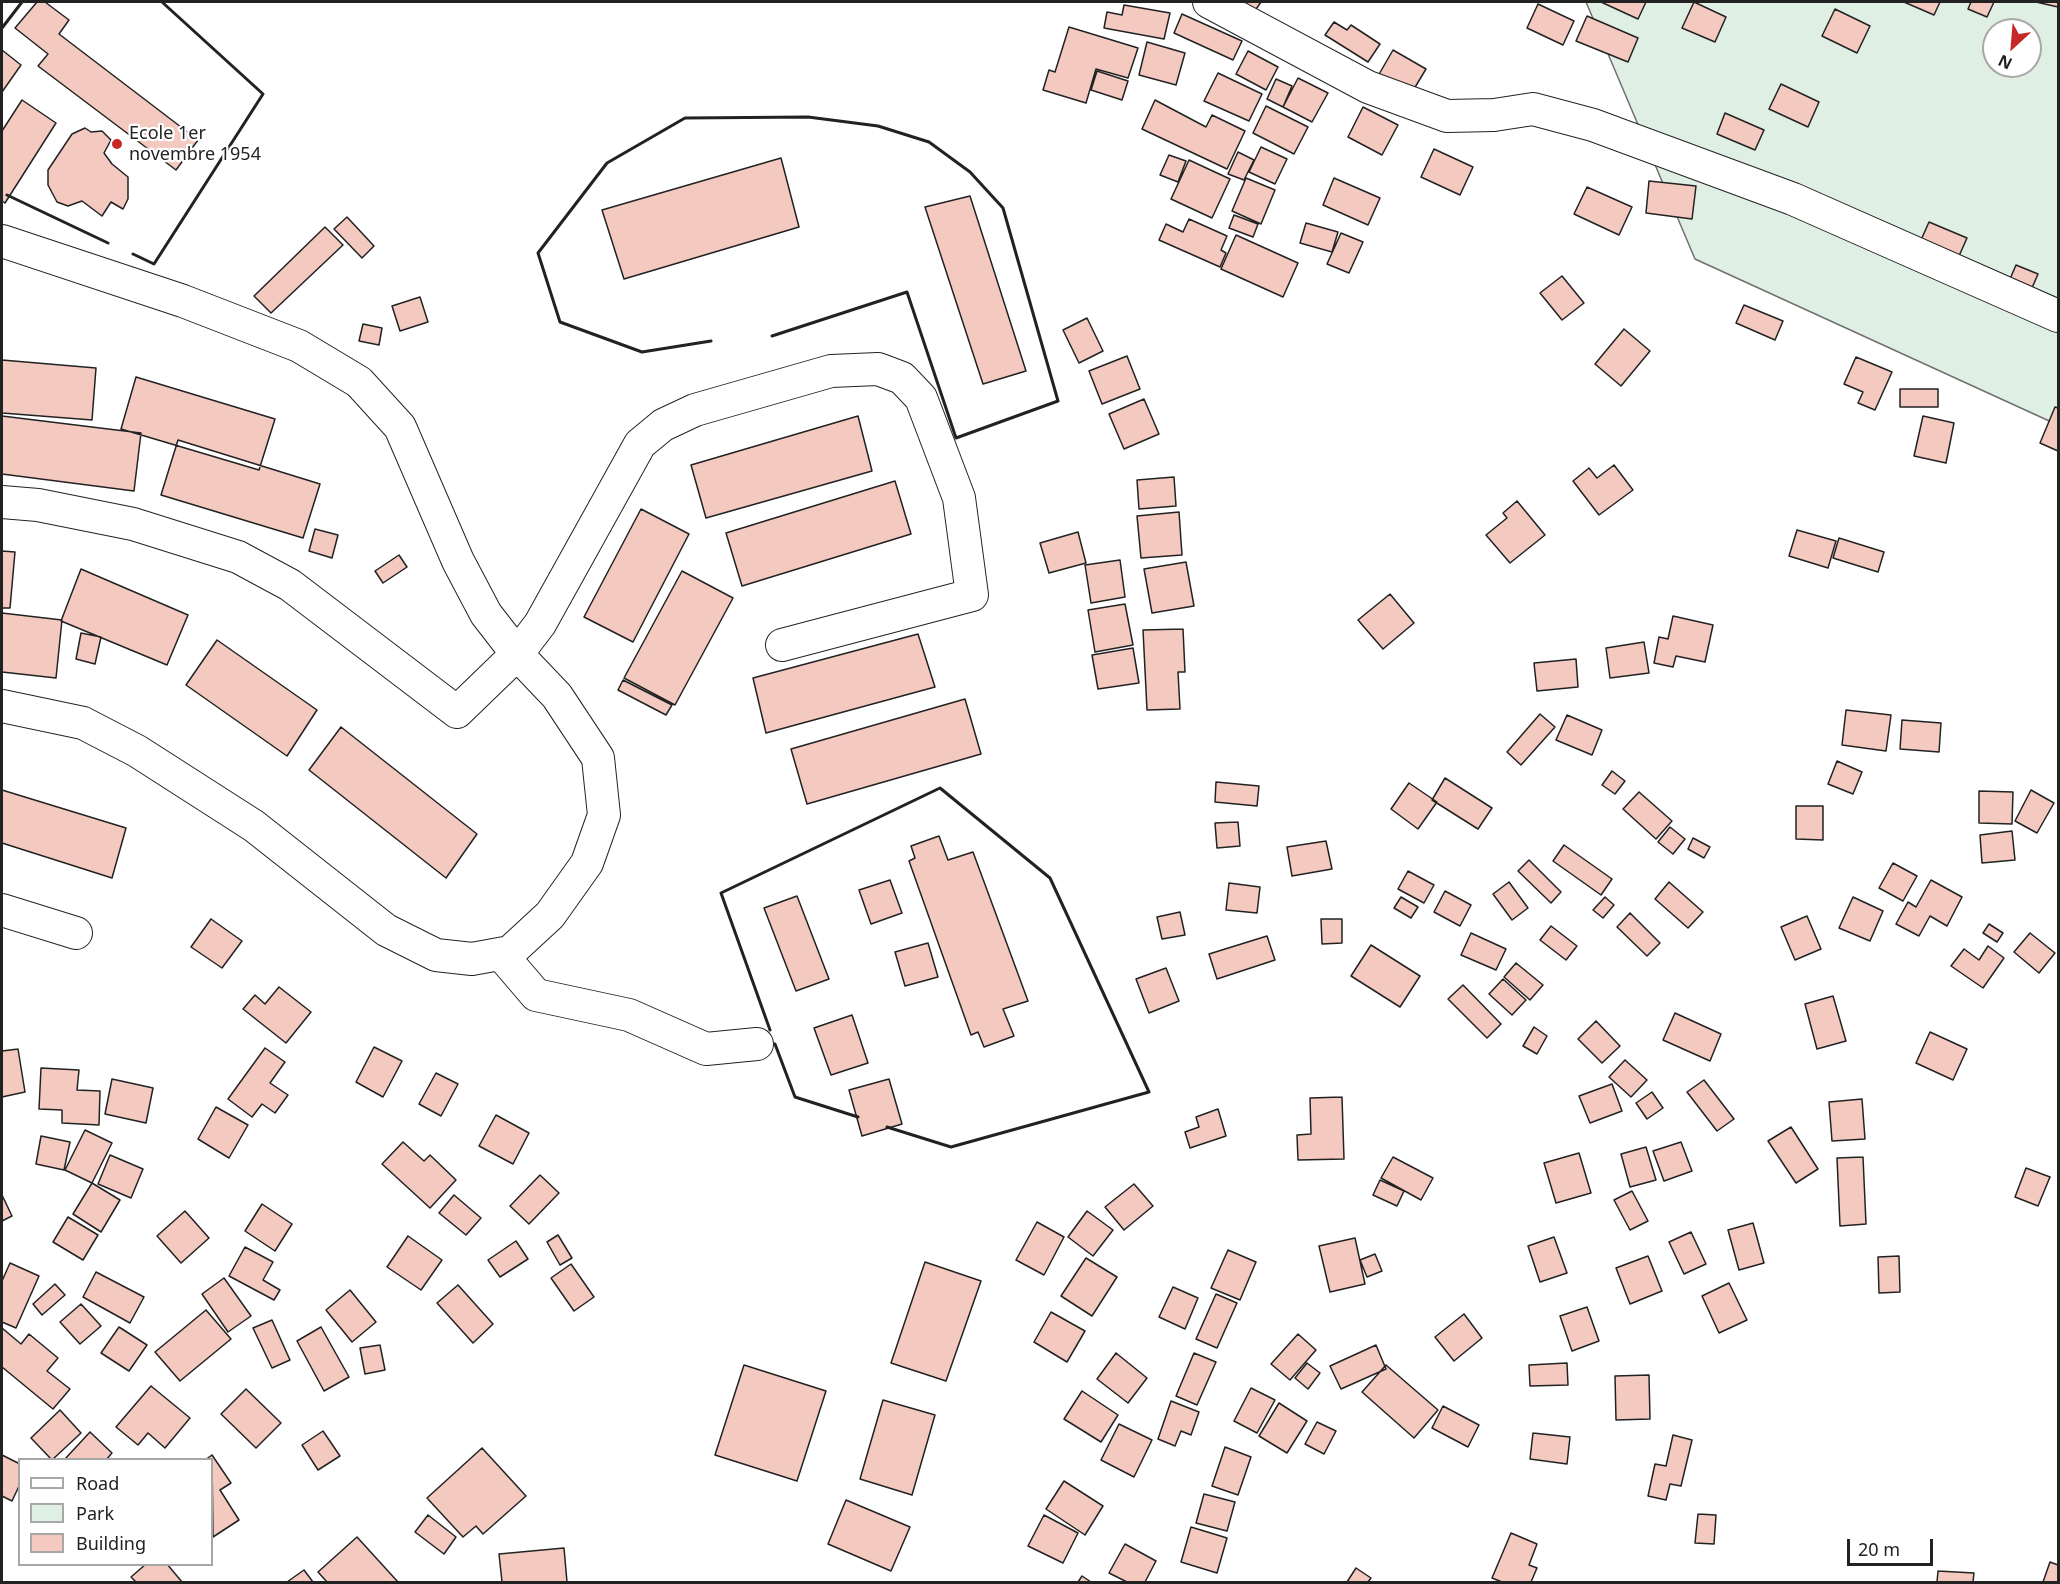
<!DOCTYPE html>
<style>
body{margin:0}
#map{position:relative;width:2060px;height:1584px;overflow:hidden;background:#fff;font-family:"Noto Sans",sans-serif}
canvas{display:block}
.frame{position:absolute;inset:0;border:3px solid #222;pointer-events:none}
.legend{position:absolute;left:18px;top:1458px;width:195px;height:108px;box-sizing:border-box;background:#fff;border:2px solid #a7a7a7;margin:0;padding:8px 10px;list-style:none;font-size:18px;color:#222}
.legend li{display:flex;align-items:center;gap:12px;height:30px}
.legend b{width:30px;border:2px solid #a7a7a7}
.north{position:absolute;left:1982px;top:18px;width:60px;height:60px;box-sizing:border-box;background:#fff;border:2px solid #a7a7a7;border-radius:50%;rotate:206deg;font-size:16px;font-weight:700;line-height:24px;text-align:center;color:#222}
.north::after{content:'';display:block;margin:auto;width:21px;height:27px;background:#c62828;clip-path:polygon(50% 0,100% 100%,50% 72%,0 100%)}
.scale{position:absolute;left:1847px;top:1539px;width:86px;height:27px;box-sizing:border-box;border:3px solid #222;border-top:0;padding-left:8px;font-size:18px;line-height:21px;white-space:nowrap;color:#222;-webkit-text-stroke:4px #fff;paint-order:stroke}
</style>
<div id="map">
<canvas width="2060" height="1584"></canvas>
<div class="frame"></div>
<ul class="legend">
<li><b style="height:8px;background:#fff"></b>Road</li>
<li><b style="height:16px;background:#e0efe3"></b>Park</li>
<li><b style="height:16px;background:#f3c9c0"></b>Building</li>
</ul>
<div class="north">N</div>
<div class="scale">20 m</div>
</div>
<script>
const ctx = document.querySelector('canvas').getContext('2d');
ctx.lineJoin = 'round';
function paint(path, color) { ctx.fillStyle = color; ctx.fill(path, 'evenodd'); }
const poly = rows => new Path2D(rows.map(r => 'M' + r).join(''));
function strokePath(path, color, width, dash) { ctx.strokeStyle = color; ctx.lineWidth = width; ctx.lineCap = dash ? 'butt' : 'round'; ctx.setLineDash(dash || []); ctx.stroke(path); }
function label(font, color, halo, rows, align = 'center') {
  ctx.font = font + ' "Noto Sans",sans-serif'; ctx.lineWidth = 4.5; ctx.setLineDash([]); ctx.textBaseline = 'middle'; ctx.strokeStyle = halo; ctx.fillStyle = color; for (const [text, x, y, turn = 0] of rows) {
    ctx.save(); ctx.translate(x, y); ctx.rotate((+turn || 0) * Math.PI / 180); ctx.textAlign = isNaN(turn) ? turn : align; if (halo) ctx.strokeText(text, 0, 0); ctx.fillText(text, 0, 0); ctx.restore();
  }
}
const green = poly([
 [1586,2,2058,2,2058,425,1695,259,1586,2],
 [1994,30,2030,30,2030,66,1994,66,1994,30]
]);
const building = poly([
 [37,2,45,2,69,20,59,34,198,140,176,170,38,66,48,54,15,28,37,2],
 [1238,2,1261,2,1254,12,1238,2],
 [1601,2,1646,2,1638,19,1601,2],
 [1694,2,1726,17,1715,42,1682,28,1694,2],
 [1904,2,1940,2,1934,15,1904,2],
 [1971,2,1994,2,1987,17,1968,9,1971,2],
 [2036,2,2058,2,2058,7,2036,2],
 [1538,4,1574,21,1563,45,1527,28,1538,4],
 [1124,5,1170,13,1164,39,1104,28,1107,12,1122,15,1124,5],
 [1835,9,1870,26,1857,53,1822,36,1835,9],
 [1182,14,1242,41,1233,60,1174,33,1182,14],
 [1587,16,1638,38,1628,62,1576,41,1587,16],
 [1334,22,1347,30,1351,25,1380,44,1368,62,1325,35,1334,22],
 [1069,27,1138,48,1128,78,1096,69,1086,103,1043,90,1049,70,1055,72,1069,27],
 [1147,42,1185,53,1176,85,1139,75,1147,42],
 [2,50,21,65,2,92,2,50],
 [1393,50,1426,69,1411,94,1378,76,1393,50],
 [1248,51,1278,67,1266,90,1236,74,1248,51],
 [1097,71,1128,81,1122,100,1091,90,1097,71],
 [1218,73,1262,94,1249,121,1204,101,1218,73],
 [1298,78,1328,93,1312,122,1283,107,1298,78],
 [1276,79,1292,86,1283,107,1267,99,1276,79],
 [1781,84,1819,102,1808,127,1769,109,1781,84],
 [22,100,56,123,5,203,2,201,2,131,22,100],
 [1155,100,1206,127,1212,115,1245,131,1227,169,1142,129,1155,100],
 [1266,106,1308,127,1294,154,1253,133,1266,106],
 [1363,107,1398,125,1382,155,1348,137,1363,107],
 [1725,113,1764,130,1755,150,1717,134,1725,113],
 [85,128,91,132,102,131,111,140,104,153,112,164,128,177,128,199,123,209,111,202,102,216,82,201,68,206,57,202,48,185,48,170,72,134,85,128],
 [1261,147,1287,159,1275,184,1249,172,1261,147],
 [1434,149,1473,167,1460,195,1421,177,1434,149],
 [1238,152,1254,160,1244,180,1228,174,1238,152],
 [1169,155,1186,161,1178,182,1160,175,1169,155],
 [781,158,799,227,624,279,602,210,781,158],
 [1189,160,1230,179,1212,218,1171,199,1189,160],
 [1246,178,1275,190,1261,224,1232,211,1246,178],
 [1334,178,1380,198,1368,225,1323,205,1334,178],
 [1649,181,1696,186,1692,219,1646,213,1649,181],
 [1587,187,1632,207,1619,235,1574,214,1587,187],
 [970,196,1026,371,983,384,925,207,970,196],
 [1234,215,1258,224,1253,237,1229,228,1234,215],
 [347,217,374,246,362,258,334,229,347,217],
 [1189,219,1227,236,1221,250,1226,253,1220,267,1159,240,1166,224,1183,232,1189,219],
 [1929,222,1967,238,1955,265,1917,249,1929,222],
 [1306,223,1338,232,1332,252,1300,243,1306,223],
 [325,227,343,245,271,313,254,296,325,227],
 [1341,233,1363,242,1349,273,1327,264,1341,233],
 [1236,235,1298,263,1283,297,1221,269,1236,235],
 [2016,265,2038,274,2032,288,2010,279,2016,265],
 [1562,276,1584,303,1562,320,1540,293,1562,276],
 [420,297,428,322,400,331,392,306,420,297],
 [1744,305,1783,321,1775,340,1736,323,1744,305],
 [1087,318,1103,351,1079,363,1063,330,1087,318],
 [363,324,382,328,379,345,359,341,363,324],
 [1624,329,1650,351,1621,386,1595,364,1624,329],
 [1127,356,1140,389,1102,404,1089,371,1127,356],
 [1856,357,1892,372,1875,410,1858,403,1863,392,1844,384,1856,357],
 [2,360,96,368,92,420,2,413,2,360],
 [136,377,275,419,259,470,121,429,136,377],
 [1900,389,1938,389,1938,407,1900,407,1900,389],
 [1144,399,1159,434,1124,449,1109,414,1144,399],
 [2055,407,2058,408,2058,451,2040,443,2055,407],
 [2,416,141,433,134,491,2,474,2,416],
 [858,416,872,471,706,518,691,465,858,416],
 [1923,416,1954,423,1946,463,1914,456,1923,416],
 [178,440,320,484,303,538,161,495,178,440],
 [1614,465,1633,490,1599,515,1573,481,1589,468,1597,478,1614,465],
 [1174,477,1176,506,1139,509,1137,480,1174,477],
 [895,481,911,534,742,586,726,533,895,481],
 [1517,501,1545,535,1510,563,1486,535,1507,518,1503,513,1517,501],
 [641,509,689,534,633,642,584,617,641,509],
 [1179,512,1182,555,1141,558,1137,516,1179,512],
 [315,529,338,535,332,558,309,551,315,529],
 [1797,530,1836,541,1828,568,1789,556,1797,530],
 [1078,532,1086,563,1049,573,1040,543,1078,532],
 [1839,538,1884,552,1878,572,1833,558,1839,538],
 [2,551,15,552,10,608,2,608,2,551],
 [399,555,407,567,383,583,375,571,399,555],
 [1120,560,1125,597,1091,603,1085,565,1120,560],
 [1186,562,1194,606,1152,613,1144,569,1186,562],
 [81,569,188,615,167,665,61,621,81,569],
 [682,571,733,598,675,705,624,678,682,571],
 [1390,594,1414,623,1383,649,1358,620,1390,594],
 [1125,604,1133,645,1095,652,1088,610,1125,604],
 [2,613,62,620,56,678,2,672,2,613],
 [1673,616,1713,625,1705,662,1676,656,1673,667,1654,663,1659,637,1668,639,1673,616],
 [1183,629,1185,672,1178,672,1180,709,1147,710,1143,630,1183,629],
 [81,633,101,637,95,664,76,659,81,633],
 [918,634,935,687,766,733,753,678,918,634],
 [217,640,317,710,287,756,186,685,217,640],
 [1644,642,1649,673,1610,678,1606,648,1644,642],
 [1133,648,1139,683,1098,689,1092,655,1133,648],
 [1576,659,1578,687,1537,691,1534,663,1576,659],
 [623,680,672,705,666,715,618,690,623,680],
 [965,699,981,754,807,804,791,749,965,699],
 [1846,710,1891,715,1886,751,1842,745,1846,710],
 [1540,714,1555,727,1521,765,1507,752,1540,714],
 [1567,715,1602,730,1592,755,1556,740,1567,715],
 [1902,720,1941,723,1939,752,1900,749,1902,720],
 [341,727,477,834,446,878,309,770,341,727],
 [1837,761,1862,772,1853,794,1828,784,1837,761],
 [1612,771,1625,781,1615,794,1602,785,1612,771],
 [1445,778,1492,808,1478,829,1432,800,1445,778],
 [1216,782,1259,786,1257,806,1215,802,1216,782],
 [1409,783,1437,802,1418,829,1391,809,1409,783],
 [2,790,126,828,112,878,2,843,2,790],
 [2031,790,2054,803,2037,833,2015,821,2031,790],
 [1979,791,2013,792,2012,824,1979,823,1979,791],
 [1639,792,1672,821,1656,839,1623,809,1639,792],
 [1796,806,1823,806,1823,840,1796,839,1796,806],
 [1238,822,1240,846,1217,848,1215,823,1238,822],
 [1670,827,1685,839,1673,854,1658,842,1670,827],
 [2012,831,2015,860,1982,863,1980,835,2012,831],
 [939,836,948,860,973,852,1028,1001,1003,1009,1014,1036,984,1047,978,1032,971,1035,909,861,915,858,911,846,939,836],
 [1693,838,1710,847,1704,858,1688,849,1693,838],
 [1326,841,1332,869,1292,876,1287,847,1326,841],
 [1564,845,1612,879,1601,895,1553,861,1564,845],
 [1529,860,1561,892,1551,903,1518,871,1529,860],
 [1893,863,1917,876,1903,901,1879,888,1893,863],
 [1408,871,1434,885,1424,903,1398,889,1408,871],
 [890,880,902,913,871,924,859,890,890,880],
 [1931,880,1962,897,1947,926,1930,916,1919,936,1896,924,1908,902,1916,907,1931,880],
 [1509,882,1528,908,1512,920,1493,894,1509,882],
 [1669,882,1703,912,1688,928,1655,899,1669,882],
 [1229,883,1260,887,1257,913,1226,910,1229,883],
 [1445,891,1471,905,1460,926,1434,912,1445,891],
 [797,896,829,979,796,991,764,908,797,896],
 [1401,897,1418,907,1411,918,1394,908,1401,897],
 [1605,897,1614,905,1603,918,1593,910,1605,897],
 [1853,897,1883,911,1870,941,1839,928,1853,897],
 [1180,912,1185,935,1162,939,1157,917,1180,912],
 [1630,913,1660,943,1647,956,1617,927,1630,913],
 [1807,916,1821,949,1795,960,1781,927,1807,916],
 [211,919,242,941,222,968,191,947,211,919],
 [1321,919,1342,919,1342,943,1322,944,1321,919],
 [1989,924,2003,933,1997,942,1983,933,1989,924],
 [1551,926,1577,946,1566,960,1540,940,1551,926],
 [1471,933,1506,949,1496,970,1461,955,1471,933],
 [2030,933,2055,953,2039,973,2014,952,2030,933],
 [1267,936,1275,960,1217,979,1209,954,1267,936],
 [928,943,938,977,905,986,895,952,928,943],
 [1371,945,1420,976,1400,1007,1351,976,1371,945],
 [1988,946,2004,958,1983,988,1951,966,1964,949,1979,960,1988,946],
 [1516,963,1543,985,1530,1000,1504,977,1516,963],
 [1166,968,1179,1001,1149,1013,1136,979,1166,968],
 [1503,979,1526,1000,1512,1015,1489,994,1503,979],
 [1463,985,1501,1024,1487,1038,1448,999,1463,985],
 [279,987,311,1012,286,1043,243,1009,255,995,265,1004,279,987],
 [1833,996,1846,1041,1817,1049,1805,1004,1833,996],
 [1675,1013,1721,1034,1710,1061,1663,1040,1675,1013],
 [852,1015,868,1063,831,1075,814,1028,852,1015],
 [1596,1021,1620,1046,1602,1063,1578,1039,1596,1021],
 [1534,1027,1547,1036,1537,1054,1523,1046,1534,1027],
 [1930,1032,1967,1049,1953,1080,1916,1063,1930,1032],
 [374,1047,402,1061,383,1097,356,1082,374,1047],
 [265,1048,285,1062,270,1083,288,1095,275,1113,262,1104,252,1117,228,1099,265,1048],
 [18,1049,25,1092,2,1097,2,1051,18,1049],
 [1625,1060,1647,1080,1631,1097,1609,1077,1625,1060],
 [41,1068,79,1070,77,1090,100,1091,99,1125,62,1123,62,1110,39,1109,41,1068],
 [436,1073,458,1084,441,1116,419,1104,436,1073],
 [112,1079,153,1088,146,1123,105,1114,112,1079],
 [889,1079,902,1124,862,1136,849,1090,889,1079],
 [1704,1080,1734,1119,1717,1131,1687,1092,1704,1080],
 [1612,1084,1622,1111,1590,1123,1579,1096,1612,1084],
 [1652,1092,1663,1108,1647,1119,1636,1103,1652,1092],
 [1342,1097,1344,1159,1298,1160,1297,1135,1311,1134,1310,1098,1342,1097],
 [1862,1099,1865,1139,1832,1141,1829,1102,1862,1099],
 [216,1107,248,1125,229,1158,198,1139,216,1107],
 [1218,1109,1226,1136,1190,1148,1185,1132,1199,1127,1196,1117,1218,1109],
 [496,1115,529,1133,513,1164,479,1146,496,1115],
 [1791,1127,1818,1169,1796,1183,1768,1141,1791,1127],
 [85,1130,112,1143,92,1183,65,1170,85,1130],
 [41,1136,70,1142,64,1170,36,1164,41,1136],
 [403,1142,424,1161,430,1155,456,1180,430,1208,382,1164,403,1142],
 [1681,1142,1692,1171,1664,1181,1653,1151,1681,1142],
 [1646,1147,1656,1180,1630,1187,1621,1154,1646,1147],
 [1579,1153,1591,1193,1556,1203,1544,1163,1579,1153],
 [110,1155,143,1169,131,1198,98,1184,110,1155],
 [1393,1157,1433,1178,1421,1200,1381,1178,1393,1157],
 [1863,1157,1866,1224,1840,1226,1837,1158,1863,1157],
 [2026,1168,2050,1177,2038,1206,2015,1197,2026,1168],
 [540,1175,559,1193,529,1224,510,1206,540,1175],
 [1380,1180,1404,1191,1397,1206,1373,1195,1380,1180],
 [92,1183,120,1200,101,1232,73,1214,92,1183],
 [1134,1184,1153,1206,1124,1230,1105,1207,1134,1184],
 [1632,1191,1648,1221,1630,1230,1614,1200,1632,1191],
 [2,1195,12,1216,2,1221,2,1195],
 [454,1195,481,1218,466,1235,439,1213,454,1195],
 [262,1204,292,1224,275,1251,245,1231,262,1204],
 [185,1211,209,1238,181,1263,157,1236,185,1211],
 [1087,1211,1113,1230,1093,1256,1068,1237,1087,1211],
 [68,1217,98,1235,83,1260,53,1242,68,1217],
 [1037,1222,1064,1237,1044,1275,1016,1260,1037,1222],
 [1753,1223,1764,1263,1739,1270,1728,1230,1753,1223],
 [1691,1232,1706,1264,1684,1274,1669,1242,1691,1232],
 [558,1235,572,1258,560,1265,547,1242,558,1235],
 [408,1236,442,1260,421,1290,387,1267,408,1236],
 [1554,1237,1567,1273,1540,1282,1528,1246,1554,1237],
 [1355,1238,1365,1284,1330,1292,1319,1246,1355,1238],
 [516,1241,528,1259,500,1277,488,1260,516,1241],
 [245,1247,273,1262,263,1280,280,1290,274,1300,229,1276,245,1247],
 [1228,1250,1256,1262,1240,1300,1211,1288,1228,1250],
 [1375,1254,1382,1271,1367,1277,1360,1260,1375,1254],
 [1648,1256,1662,1291,1630,1304,1616,1268,1648,1256],
 [1899,1256,1900,1292,1879,1293,1878,1257,1899,1256],
 [1086,1258,1117,1277,1092,1316,1061,1296,1086,1258],
 [925,1262,981,1281,946,1381,891,1363,925,1262],
 [10,1263,39,1276,16,1328,2,1322,2,1281,10,1263],
 [571,1264,594,1297,574,1311,551,1278,571,1264],
 [96,1272,144,1297,130,1323,83,1297,96,1272],
 [224,1278,251,1316,228,1332,202,1294,224,1278],
 [1729,1283,1747,1320,1719,1333,1702,1296,1729,1283],
 [55,1284,65,1295,42,1315,33,1304,55,1284],
 [458,1285,493,1324,473,1343,437,1303,458,1285],
 [1173,1287,1198,1298,1185,1329,1159,1317,1173,1287],
 [350,1290,376,1322,352,1342,326,1310,350,1290],
 [1216,1294,1237,1303,1217,1348,1196,1339,1216,1294],
 [81,1304,101,1326,80,1344,60,1322,81,1304],
 [1587,1307,1599,1341,1572,1351,1560,1316,1587,1307],
 [206,1310,231,1339,180,1381,155,1352,206,1310],
 [1051,1312,1085,1331,1067,1362,1034,1342,1051,1312],
 [1464,1314,1482,1338,1454,1361,1435,1337,1464,1314],
 [272,1320,290,1360,272,1368,253,1328,272,1320],
 [119,1327,147,1345,129,1371,101,1353,119,1327],
 [321,1327,349,1377,324,1391,297,1341,321,1327],
 [2,1328,21,1344,29,1334,58,1358,47,1371,70,1389,53,1409,2,1367,2,1328],
 [1298,1334,1316,1350,1290,1380,1271,1364,1298,1334],
 [380,1345,385,1370,365,1374,360,1348,380,1345],
 [1376,1345,1386,1369,1341,1389,1330,1366,1376,1345],
 [1116,1353,1147,1378,1128,1403,1097,1379,1116,1353],
 [1194,1353,1216,1362,1197,1405,1176,1396,1194,1353],
 [1307,1363,1320,1373,1308,1389,1295,1378,1307,1363],
 [1567,1363,1568,1385,1530,1386,1529,1365,1567,1363],
 [744,1365,826,1391,797,1481,715,1455,744,1365],
 [1386,1365,1438,1410,1414,1438,1362,1392,1386,1365],
 [1649,1375,1650,1419,1616,1420,1615,1376,1649,1375],
 [151,1386,190,1418,165,1448,148,1433,138,1445,116,1427,151,1386],
 [1251,1388,1275,1400,1257,1433,1234,1421,1251,1388],
 [246,1389,281,1423,256,1448,221,1414,246,1389],
 [1082,1391,1118,1415,1101,1442,1064,1419,1082,1391],
 [883,1400,935,1415,912,1495,860,1479,883,1400],
 [1171,1401,1199,1412,1191,1435,1181,1431,1175,1446,1158,1439,1171,1401],
 [1279,1403,1307,1421,1287,1453,1259,1436,1279,1403],
 [1443,1406,1479,1425,1468,1447,1432,1428,1443,1406],
 [60,1410,81,1433,52,1460,31,1438,60,1410],
 [1317,1422,1336,1431,1324,1454,1305,1444,1317,1422],
 [1119,1424,1152,1440,1134,1477,1101,1460,1119,1424],
 [323,1431,340,1456,318,1470,302,1445,323,1431],
 [90,1432,112,1453,106,1460,64,1460,90,1432],
 [1533,1433,1570,1437,1567,1464,1530,1459,1533,1433],
 [1673,1435,1692,1440,1681,1486,1670,1484,1666,1500,1648,1496,1655,1464,1666,1466,1673,1435],
 [1225,1447,1251,1457,1238,1495,1212,1486,1225,1447],
 [482,1448,526,1496,483,1534,476,1526,463,1537,427,1498,482,1448],
 [2,1455,20,1464,20,1484,12,1501,2,1496,2,1455],
 [212,1455,231,1483,220,1490,239,1520,213,1537,212,1460,205,1460,212,1455],
 [1064,1481,1103,1506,1085,1535,1046,1509,1064,1481],
 [1204,1494,1235,1502,1227,1531,1196,1523,1204,1494],
 [846,1500,910,1527,891,1571,828,1544,846,1500],
 [1698,1514,1716,1515,1714,1544,1695,1543,1698,1514],
 [428,1515,456,1537,444,1554,415,1532,428,1515],
 [1044,1515,1078,1533,1063,1563,1028,1546,1044,1515],
 [1191,1527,1227,1538,1217,1573,1181,1562,1191,1527],
 [1511,1533,1537,1544,1529,1565,1537,1568,1531,1582,1502,1582,1492,1578,1511,1533],
 [357,1537,398,1582,327,1582,318,1572,357,1537],
 [1125,1544,1156,1561,1145,1582,1127,1582,1109,1573,1125,1544],
 [564,1548,567,1582,502,1582,499,1554,564,1548],
 [2050,1562,2058,1565,2058,1582,2043,1582,2050,1562],
 [146,1564,167,1564,182,1582,136,1582,131,1577,146,1564],
 [1356,1568,1371,1578,1368,1582,1347,1582,1356,1568],
 [304,1570,313,1582,287,1582,304,1570],
 [1938,1571,1974,1573,1973,1582,1937,1582,1938,1571],
 [1082,1576,1091,1582,1078,1582,1082,1576]
]);
const minor = poly([
 [1209,2,1368,87,1447,116,1494,115,1533,109,1593,125,1793,199,2058,316],
 [2,241,183,301,299,346,359,382,400,427,458,561,486,614,517,654,557,696,598,758,604,815,587,863,550,915,510,952,472,959,436,955,386,930,254,826,137,751,83,723,2,706],
 [2,502,38,505,133,524,238,557,290,585,457,712,517,654,540,624,640,444,663,425,695,410,831,371,878,369,902,378,921,398,959,498,972,595,782,645],
 [2,910,76,933],
 [501,954,536,995,629,1015,706,1049,757,1044]
]);
const wall = poly([
 [2,28,22,2],
 [7,195,108,243],
 [133,254,154,264,263,94,162,2],
 [711,341,642,352,560,322,538,253,607,163,685,118,808,117,878,126,929,142,970,172,1003,208,1058,401,956,438,907,292,772,336],
 [770,1030,721,893,940,788,1050,878,1149,1092,951,1147,887,1127],
 [775,1044,795,1097,858,1117]
]);
const markers = [
 [117,144,6,"#c62828"]
];
const poiNames = [
 ["Ecole 1er",129,134],
 ["novembre 1954",129,155]
];
paint(green, '#e0efe3');
strokePath(green, '#6f6f6f', 1.5);
paint(building, '#f3c9c0');
strokePath(building, '#222', 1.5);
strokePath(minor, '#222', 34);
strokePath(minor, '#fff', 32);
strokePath(wall, '#222', 3);
for (const [x, y, r, color] of markers) { const dot = new Path2D(); dot.arc(x, y, r, 0, 2 * Math.PI); ctx.fillStyle = color; ctx.fill(dot); strokePath(dot, '#fff', 2); }
label('18px', '#222', '#fff', poiNames, 'left');
</script>
